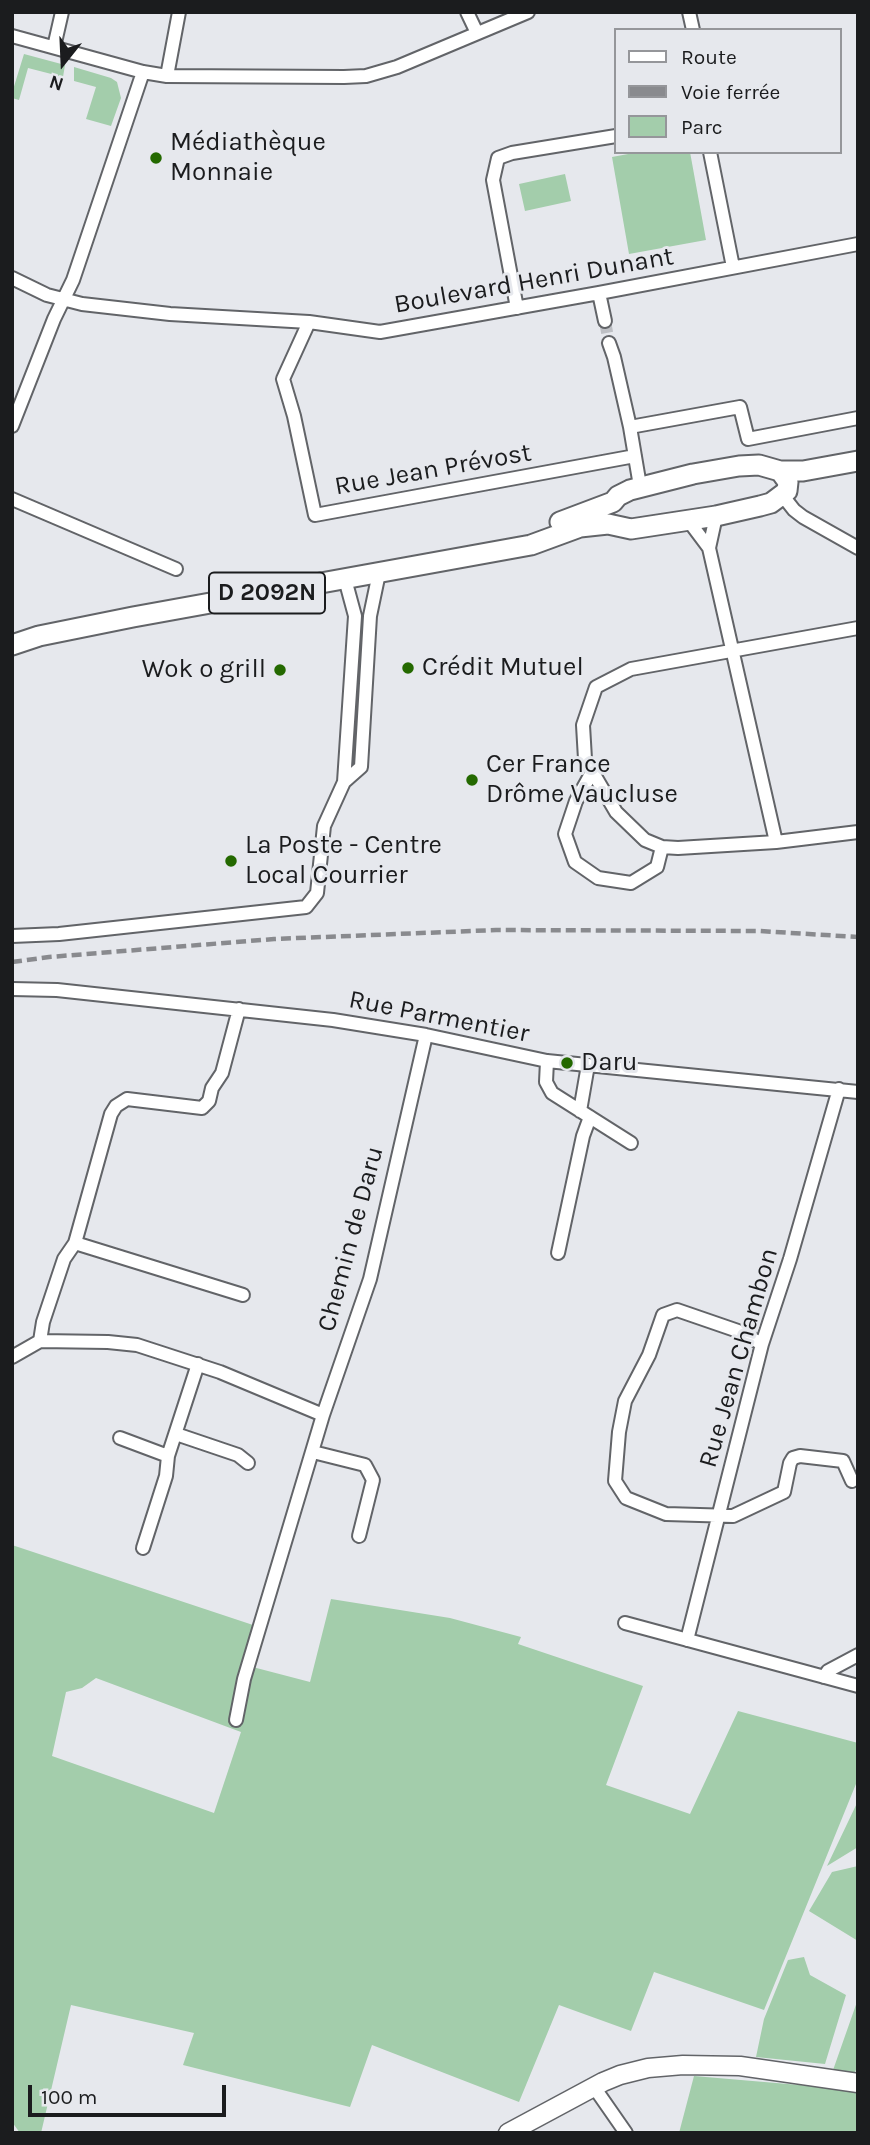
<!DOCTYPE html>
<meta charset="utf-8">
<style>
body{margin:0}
#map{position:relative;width:870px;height:2145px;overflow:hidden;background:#e6e8ed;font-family:Karla,sans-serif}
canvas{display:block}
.frame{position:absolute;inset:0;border:14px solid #1b1c1e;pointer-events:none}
.legend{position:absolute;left:614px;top:28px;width:228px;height:126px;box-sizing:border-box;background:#e6e8ed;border:2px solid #95969a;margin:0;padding:9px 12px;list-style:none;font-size:21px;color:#1b1c1e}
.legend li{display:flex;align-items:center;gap:14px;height:35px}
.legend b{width:35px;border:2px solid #95969a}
.north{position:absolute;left:28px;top:28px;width:70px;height:70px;-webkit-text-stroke:5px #e6e8ed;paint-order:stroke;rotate:198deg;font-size:19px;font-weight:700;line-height:28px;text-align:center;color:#1b1c1e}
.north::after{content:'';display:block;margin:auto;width:24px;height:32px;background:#1b1c1e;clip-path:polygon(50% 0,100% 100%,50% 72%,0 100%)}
.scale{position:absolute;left:28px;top:2085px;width:198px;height:32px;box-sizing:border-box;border:4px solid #1b1c1e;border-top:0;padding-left:9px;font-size:21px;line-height:24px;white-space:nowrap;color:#1b1c1e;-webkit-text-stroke:5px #e6e8ed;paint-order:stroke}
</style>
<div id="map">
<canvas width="870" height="2145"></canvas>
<div class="frame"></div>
<ul class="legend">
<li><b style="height:9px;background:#fff"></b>Route</li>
<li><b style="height:9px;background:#898a8e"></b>Voie ferrée</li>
<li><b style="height:19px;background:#a3cdab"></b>Parc</li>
</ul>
<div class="north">N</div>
<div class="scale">100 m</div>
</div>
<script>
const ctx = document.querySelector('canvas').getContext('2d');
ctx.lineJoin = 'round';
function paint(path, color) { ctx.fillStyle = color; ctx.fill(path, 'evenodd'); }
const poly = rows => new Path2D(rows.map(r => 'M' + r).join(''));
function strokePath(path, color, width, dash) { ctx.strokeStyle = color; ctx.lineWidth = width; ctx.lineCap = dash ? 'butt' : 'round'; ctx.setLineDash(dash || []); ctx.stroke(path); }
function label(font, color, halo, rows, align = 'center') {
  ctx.font = font + ' Karla,sans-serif'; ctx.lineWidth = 6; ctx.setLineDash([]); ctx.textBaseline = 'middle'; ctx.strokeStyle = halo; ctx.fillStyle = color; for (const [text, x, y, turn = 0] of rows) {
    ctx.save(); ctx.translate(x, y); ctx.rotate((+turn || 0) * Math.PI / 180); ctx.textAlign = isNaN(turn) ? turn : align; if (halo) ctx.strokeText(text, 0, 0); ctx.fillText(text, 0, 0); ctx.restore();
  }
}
const green = poly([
 [24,54,65,65,63,77,28,68,19,100,12,98,12,93],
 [74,67,111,78,117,82,121,98,111,126,86,119,96,87,74,81],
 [639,152,690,152,706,240,629,254,612,157],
 [565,174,571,201,525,211,519,184],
 [12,1545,256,1626,245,1665,310,1682,331,1599,450,1618,521,1637,518,1644,643,1686,606,1785,690,1814,738,1711,858,1743,858,1779,764,2010,654,1972,631,2031,559,2005,519,2102,372,2045,350,2107,183,2065,194,2033,71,2005,41,2133,20,2133,12,2122],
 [96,1678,241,1732,214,1813,52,1756,66,1692,82,1688],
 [858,1801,858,1847,827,1866],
 [858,1866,858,1941,809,1911,832,1872],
 [804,1957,810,1975,846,1995,825,2064,756,2057,764,2019,788,1960],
 [858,1999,858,2064,854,2075,832,2073],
 [694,2076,858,2090,858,2133,679,2133]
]);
const streetTunnel = poly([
 [605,321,609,343]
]);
const street = poly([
 [467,12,477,33],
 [689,12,693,30],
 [12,36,143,72,167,76,344,77,366,76,397,67,528,12],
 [54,47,62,12],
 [167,76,179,12],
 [710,152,733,267],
 [12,278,47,295,82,304,170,314,309,322,380,332,599,293,858,244],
 [599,293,605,321],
 [517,308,493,180,498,158,512,153,616,136],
 [309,322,283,379,294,416,315,515,635,456],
 [609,343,614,357,630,427,640,486],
 [12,426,54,319,73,280,143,72],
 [630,427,740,407,748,439,858,418],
 [783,496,794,510,803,517,858,548],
 [12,499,176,569],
 [688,520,709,548,776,842],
 [709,548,716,516],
 [858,628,631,669,596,687,583,725,585,759,616,812,645,840,662,847,678,848,776,842,858,832],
 [591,774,576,801,565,834,575,862,598,878,631,883,657,867,662,847],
 [344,782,361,767,370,616,379,573],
 [12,936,59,934,306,907,317,893,324,826,344,782,355,616,345,579],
 [12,989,57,990,333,1020,426,1035,547,1061,858,1092],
 [547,1061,546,1082,552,1093,631,1143],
 [580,1111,588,1065],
 [75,1243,243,1295],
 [558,1253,583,1136,590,1117],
 [40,1341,43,1322,64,1259,75,1243,111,1114,116,1106,127,1099,202,1108,209,1101,212,1088,222,1073,239,1009],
 [762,1344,738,1331,677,1310,663,1315,649,1355,625,1401,619,1432,615,1481,626,1498,666,1514,733,1516,784,1492,790,1463,793,1458,800,1456,843,1461,852,1481],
 [12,1357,40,1341,108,1342,137,1345,220,1372,323,1415],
 [176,1434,238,1455,248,1463],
 [120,1438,168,1456],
 [313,1452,365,1465,373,1480,359,1536],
 [143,1548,166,1476,168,1456,198,1364],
 [625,1623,858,1686],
 [687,1640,762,1344,790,1259,839,1089],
 [824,1677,828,1671,858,1655],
 [236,1720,244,1679,323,1415,370,1279,426,1035],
 [594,2087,626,2133]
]);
const secondary = poly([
 [508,2133,603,2082,620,2075,648,2068,683,2065,740,2066,858,2083]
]);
const primary = poly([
 [560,522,613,502,618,496,630,490,693,474,739,466,759,465,780,471,803,471,858,461],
 [12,645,39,636,133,617,531,545,580,527,608,524,631,529,716,516,760,506,771,503,787,491,788,482,780,471]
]);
const rail = poly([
 [12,962,49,957,274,939,496,930,760,931,858,937]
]);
const markers = [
 [156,158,7,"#246900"],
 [408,668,7,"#246900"],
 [280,670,7,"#246900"],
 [472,780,7,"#246900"],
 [231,861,7,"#246900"],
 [567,1063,7,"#246900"]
];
const shields = [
 [267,593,116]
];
const shieldNames = [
 ["D 2092N",267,593]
];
const poiNames = [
 ["Médiathèque",170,143],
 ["Monnaie",170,173],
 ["Crédit Mutuel",422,668],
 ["Wok o grill",266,670,"right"],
 ["Cer France",486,765],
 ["Drôme Vaucluse",486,795],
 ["La Poste - Centre",245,846],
 ["Local Courrier",245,876],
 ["Daru",581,1063]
];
const streetNames = [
 ["Boulevard Henri Dunant",534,281,-10],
 ["Rue Jean Prévost",433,470,-10],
 ["Rue Parmentier",439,1017,11],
 ["Chemin de Daru",351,1239,-75],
 ["Rue Jean Chambon",739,1358,-74]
];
paint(green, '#a3cdab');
strokePath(streetTunnel, '#bdbfc4', 12, [12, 6]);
strokePath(street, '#626468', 16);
strokePath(secondary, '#626468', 21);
strokePath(primary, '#626468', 23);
strokePath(street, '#fff', 12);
strokePath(secondary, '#fff', 18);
strokePath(primary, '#fff', 19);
strokePath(rail, '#898a8e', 4.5, [10, 5]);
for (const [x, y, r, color] of markers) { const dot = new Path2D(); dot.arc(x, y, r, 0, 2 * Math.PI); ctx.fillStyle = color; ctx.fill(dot); strokePath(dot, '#e6e8ed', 2.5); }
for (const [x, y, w] of shields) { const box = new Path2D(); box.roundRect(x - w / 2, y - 20.5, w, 41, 5); ctx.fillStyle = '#e6e8ed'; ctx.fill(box); strokePath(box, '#1b1c1e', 2); }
label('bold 24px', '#1b1c1e', null, shieldNames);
label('26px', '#1b1c1e', '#e6e8ed', poiNames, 'left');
label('26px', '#1b1c1e', '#e6e8ed', streetNames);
</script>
